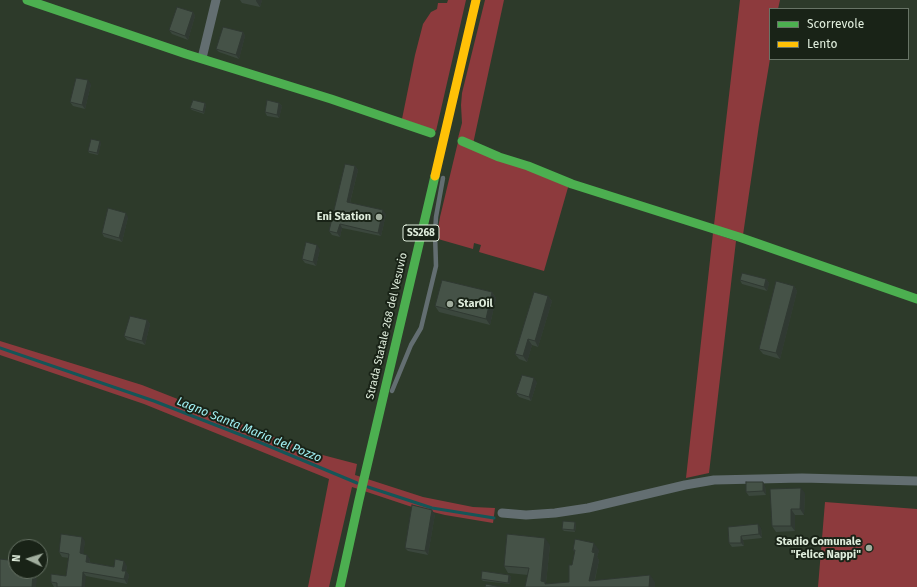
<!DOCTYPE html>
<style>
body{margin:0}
#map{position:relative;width:917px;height:587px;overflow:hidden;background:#2d3a2a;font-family:"Fira Sans",sans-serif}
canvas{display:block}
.legend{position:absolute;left:769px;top:8px;width:140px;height:52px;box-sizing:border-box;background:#192317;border:1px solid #687466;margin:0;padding:5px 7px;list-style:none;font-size:12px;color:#dfeddc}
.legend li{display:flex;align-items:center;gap:8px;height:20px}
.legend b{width:20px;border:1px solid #687466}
.north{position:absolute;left:8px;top:539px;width:40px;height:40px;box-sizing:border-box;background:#192317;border:1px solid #687466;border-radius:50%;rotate:274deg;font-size:11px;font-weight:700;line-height:16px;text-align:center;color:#dfeddc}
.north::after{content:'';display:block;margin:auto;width:14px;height:18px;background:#a1ae9e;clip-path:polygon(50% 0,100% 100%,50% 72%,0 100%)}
</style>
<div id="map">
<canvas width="917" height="587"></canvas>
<ul class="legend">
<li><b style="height:5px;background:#4caf50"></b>Scorrevole</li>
<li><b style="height:5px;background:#ffc107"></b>Lento</li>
</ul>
<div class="north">N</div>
</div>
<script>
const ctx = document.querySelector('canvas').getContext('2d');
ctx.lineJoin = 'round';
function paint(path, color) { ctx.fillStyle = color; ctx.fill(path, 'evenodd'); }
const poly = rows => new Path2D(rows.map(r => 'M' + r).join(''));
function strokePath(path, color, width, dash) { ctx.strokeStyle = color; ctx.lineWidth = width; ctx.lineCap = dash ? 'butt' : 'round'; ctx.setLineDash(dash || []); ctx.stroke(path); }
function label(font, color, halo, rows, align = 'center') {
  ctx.font = font + ' "Fira Sans",sans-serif'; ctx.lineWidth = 4; ctx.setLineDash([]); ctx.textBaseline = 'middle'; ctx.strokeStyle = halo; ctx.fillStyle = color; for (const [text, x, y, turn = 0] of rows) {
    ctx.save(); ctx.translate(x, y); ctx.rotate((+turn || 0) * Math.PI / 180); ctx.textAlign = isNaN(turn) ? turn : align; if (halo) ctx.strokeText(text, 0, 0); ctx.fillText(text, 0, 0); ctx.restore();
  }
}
const green = poly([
 [448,0,466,0,436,131,402,119,415,55,423,24,431,12,437,9,438,3,447,3],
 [485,0,504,0,473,144,458,138,462,123,461,105,462,93],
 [740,0,780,0,778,9,770,9,770,59,759,125,743,235,714,225],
 [458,142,569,184,544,271,479,252,481,245,474,243,473,249,438,239,438,228,440,217],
 [713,233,736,241,709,473,686,478],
 [0,341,142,385,315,453,357,464,355,475,423,497,473,507,495,508,493,523,445,515,409,506,352,487,329,587,308,587,329,479,144,404,0,355],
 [825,502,917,509,917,587,818,587]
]);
const stream = poly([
 [0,348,154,401,259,442,357,483],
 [368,487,432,508,494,518]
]);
const lane = poly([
 [392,391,411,345,421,328,436,266,435,233,436,217,443,178]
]);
const street = poly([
 [202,58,216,0],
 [502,513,526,515,555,513,588,508,685,485,714,480,802,478,917,481]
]);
const fast = poly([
 [27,0,186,54,331,99,431,133],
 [462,141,499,157,528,166,572,184,739,237,917,299],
 [340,587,359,500,435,176]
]);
const slow = poly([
 [435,176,476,0]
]);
const wall = poly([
 [240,0,262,0,260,7,242,3],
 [193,12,195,16,188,40,172,34,169,30],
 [243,32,245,36,239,59,219,52,216,49],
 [91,84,85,109,73,106,70,102],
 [205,103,206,105,204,114,192,110,190,108],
 [279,103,282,106,279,118,267,116,265,112],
 [101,143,98,155,89,153,88,151],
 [355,166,358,170,350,203,386,214,381,236,342,228,340,237,332,235,329,231],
 [128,217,122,242,104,237,102,233],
 [320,249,316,266,305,263,302,259],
 [766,279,769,283,767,291,742,284,740,280],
 [794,286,797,291,780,359,763,354,759,349],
 [492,292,496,298,490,325,439,312,435,306],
 [548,296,552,301,538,347,532,345,527,362,519,359,515,354],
 [147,320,150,324,145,345,127,340,124,336],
 [537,382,531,401,519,397,516,393],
 [765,486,766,495,749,496,746,492],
 [805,493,804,515,795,515,795,531,776,532,772,526],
 [435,514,428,555,408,551,405,548],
 [575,522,576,524,575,532,564,531,562,529],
 [728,527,761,528,762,538,743,540,744,546,732,547,729,543],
 [85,541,83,554,90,559,90,563,114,567,127,566,126,571,129,575,127,584,86,576,57,587,54,587,51,582,66,576,69,558,62,557,59,552],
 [550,545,546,583,547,584,569,582,575,552,573,550,599,550,597,557,599,560,595,580,655,582,525,587,528,575,508,573,504,566],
 [509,575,511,577,510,584,483,581,481,579]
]);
const shadedWall = poly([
 [256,0,262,0,260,7,256,1],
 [193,12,195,16,188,40,185,36],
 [243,32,245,36,239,59,236,55],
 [88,80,91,84,85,109,82,105],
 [205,103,206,105,204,114,203,112],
 [279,103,282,106,279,118,277,115],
 [100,141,101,143,98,155,97,153],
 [355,166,358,170,349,206,347,202],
 [383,210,386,214,381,236,378,233],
 [126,213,128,217,122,242,119,238],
 [340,224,342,228,340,237,337,233],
 [317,245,320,249,316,266,313,262],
 [766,279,769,283,767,291,764,287],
 [794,286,797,291,780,359,776,353],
 [492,292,496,298,490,325,486,319],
 [548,296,552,301,538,347,535,341],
 [147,320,150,324,145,345,142,341],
 [528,339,532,345,527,362,523,356],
 [534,378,537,382,531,401,529,397],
 [763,482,765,486,766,495,763,491],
 [801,488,805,493,804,515,800,509],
 [791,509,795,515,795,531,791,526],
 [432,510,435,514,428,555,425,551],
 [575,522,576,524,575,532,574,530],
 [758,524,761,528,762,538,759,534],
 [741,536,743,540,744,546,741,543],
 [82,537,85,541,83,558,80,553],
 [545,538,550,545,546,583,549,587,541,581],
 [594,543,599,550,597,557,599,560,593,587,589,581],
 [87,555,90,559,89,566,86,562],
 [124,561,127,566,126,571,129,575,127,584,124,579,122,571],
 [83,572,86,576,85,587,82,587],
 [33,574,37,579,36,587,32,587],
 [509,575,511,577,510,584,508,583],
 [650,575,655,582,655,587,649,587]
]);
const building = poly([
 [177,7,193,12,185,36,169,30,177,7],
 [223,27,243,32,236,55,216,49,223,27],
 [76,78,88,80,82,105,70,102,76,78],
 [193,100,205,103,203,112,190,108,193,100],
 [267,100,279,103,277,115,265,112,267,100],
 [91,139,100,141,97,153,88,151,91,139],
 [345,164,355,166,347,202,383,210,378,233,340,224,337,233,329,231,345,164],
 [108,208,126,213,119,238,102,233,108,208],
 [306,242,317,245,313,262,302,259,306,242],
 [742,273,766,279,764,287,740,280,742,273],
 [442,280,492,292,486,319,435,306,442,280],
 [776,281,794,286,776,353,759,349,776,281],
 [534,292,548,296,535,341,528,339,523,356,515,354,534,292],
 [130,316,147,320,142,341,124,336,130,316],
 [522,375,534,378,529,397,516,393,522,375],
 [746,482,763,482,763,491,746,492,746,482],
 [801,488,800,509,791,509,791,526,772,526,770,489,801,488],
 [412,505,432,510,425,551,405,548,412,505],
 [563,521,575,522,574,530,562,529,563,521],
 [758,524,759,534,741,536,741,543,729,543,728,527,758,524],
 [61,534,82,537,80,553,87,555,86,562,114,567,115,559,124,561,122,571,126,571,124,579,83,572,82,587,57,587,57,583,51,582,51,574,66,576,69,554,59,552,61,534],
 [507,534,545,538,541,581,545,582,545,584,569,582,569,565,572,565,575,550,573,550,575,539,594,543,592,552,595,553,589,581,650,575,649,587,525,587,529,568,504,566,507,534],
 [0,559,16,561,16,572,33,574,32,587,0,587,0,559],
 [482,571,509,575,508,583,481,579,482,571],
 [486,584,501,587,485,587,486,584]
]);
const markers = [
 [379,217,4,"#a1ae9e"],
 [450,304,4,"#a1ae9e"],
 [869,548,4,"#a1ae9e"]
];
const shields = [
 [421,233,36]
];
const shieldNames = [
 ["SS268",421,233]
];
const poiNames = [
 ["Eni Station",371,217],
 ["StarOil",458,304,"left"],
 ["Stadio Comunale",861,542],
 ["\"Felice Nappi\"",861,555]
];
const streetNames = [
 ["Strada Statale 268 del Vesuvio",387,326,-77]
];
const waterNames = [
 ["Lagno Santa Maria del Pozzo",249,430,22]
];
paint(green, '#8d3a3d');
strokePath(stream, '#145658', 3);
strokePath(lane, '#636e71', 4.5);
strokePath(street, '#636e71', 9);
strokePath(fast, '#4caf50', 9);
strokePath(slow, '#ffc107', 9);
paint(wall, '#3b473d');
paint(shadedWall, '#303932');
paint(building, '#455247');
strokePath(building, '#303932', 1);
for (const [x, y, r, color] of markers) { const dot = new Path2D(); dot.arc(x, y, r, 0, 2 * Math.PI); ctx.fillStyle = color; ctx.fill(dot); strokePath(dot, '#192317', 1.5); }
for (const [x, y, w] of shields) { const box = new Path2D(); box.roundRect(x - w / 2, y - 8, w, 16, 3); ctx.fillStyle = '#192317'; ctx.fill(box); strokePath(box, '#dfeddc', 1); }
label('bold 10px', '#dfeddc', null, shieldNames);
label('bold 11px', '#dfeddc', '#192317', poiNames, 'right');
label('11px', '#dfeddc', '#192317', streetNames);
label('italic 12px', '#a2f2f6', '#192317', waterNames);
</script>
